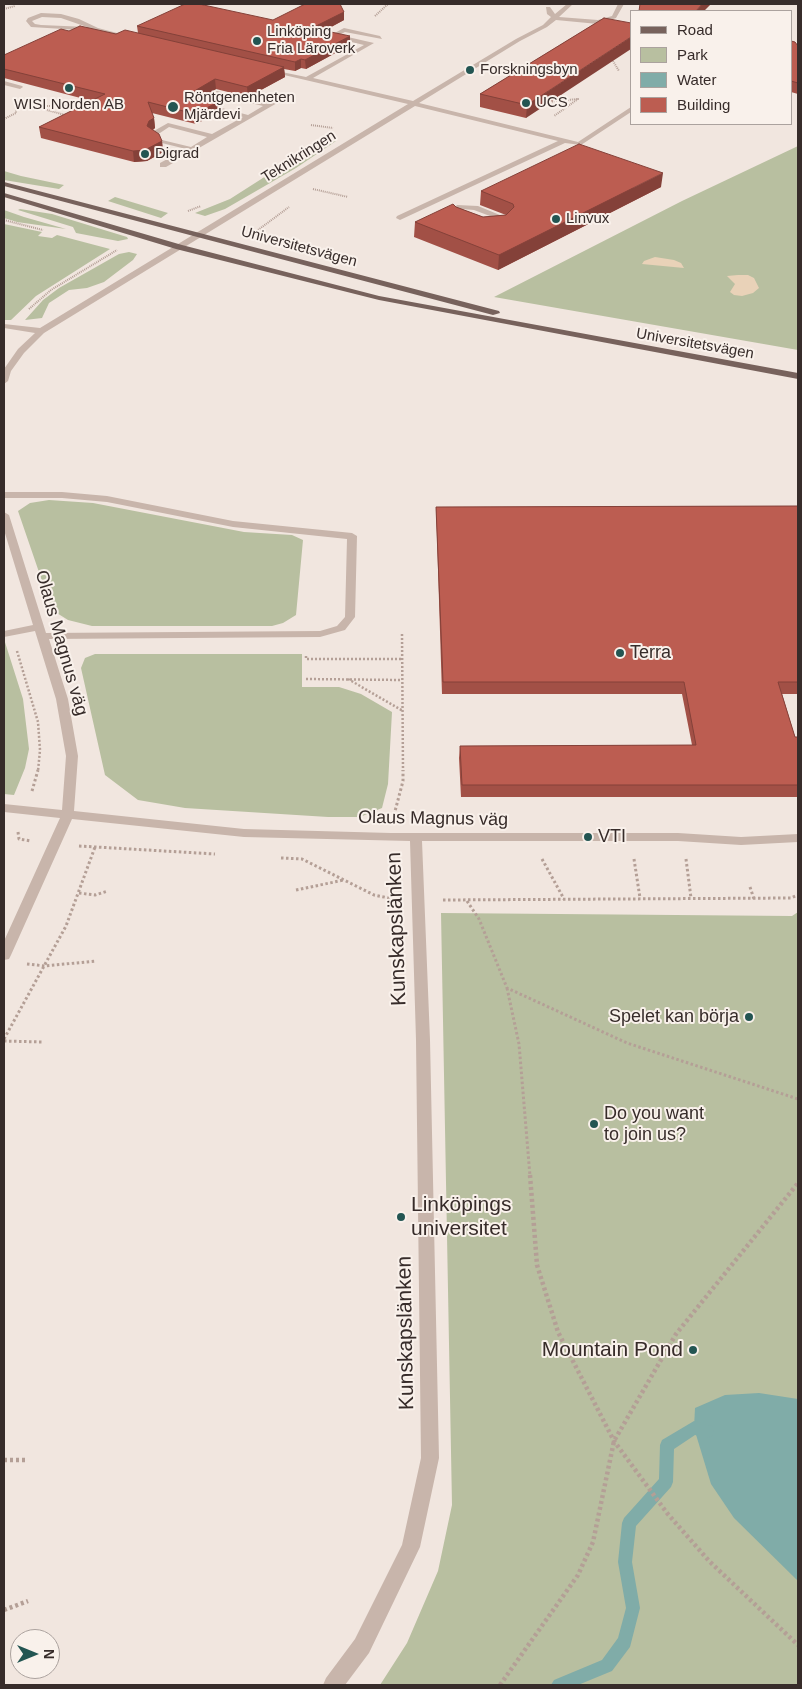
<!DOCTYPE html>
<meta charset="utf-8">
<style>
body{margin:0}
#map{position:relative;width:802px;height:1689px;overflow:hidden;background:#f1e6df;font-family:Helvetica,sans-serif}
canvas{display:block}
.frame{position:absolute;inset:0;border:5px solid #372c2a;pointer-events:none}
.legend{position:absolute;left:630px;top:10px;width:162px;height:115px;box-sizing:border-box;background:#f9f1eb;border:1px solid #aba29e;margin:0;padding:6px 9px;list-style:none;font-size:15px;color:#372c2a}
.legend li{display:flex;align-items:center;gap:10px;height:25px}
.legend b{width:25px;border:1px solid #aba29e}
.north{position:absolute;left:10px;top:1629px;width:50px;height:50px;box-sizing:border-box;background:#f9f1eb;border:1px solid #aba29e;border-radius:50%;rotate:90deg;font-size:14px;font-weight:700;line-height:20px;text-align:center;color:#372c2a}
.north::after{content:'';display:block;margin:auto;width:18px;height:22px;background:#235552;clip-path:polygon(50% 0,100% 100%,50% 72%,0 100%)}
</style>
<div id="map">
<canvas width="802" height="1689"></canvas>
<div class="frame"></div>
<ul class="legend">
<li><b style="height:6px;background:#77625c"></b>Road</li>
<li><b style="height:14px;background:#b8bfa0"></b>Park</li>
<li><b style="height:14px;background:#80aca8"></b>Water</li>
<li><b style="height:14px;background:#bc5d51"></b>Building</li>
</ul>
<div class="north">N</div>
</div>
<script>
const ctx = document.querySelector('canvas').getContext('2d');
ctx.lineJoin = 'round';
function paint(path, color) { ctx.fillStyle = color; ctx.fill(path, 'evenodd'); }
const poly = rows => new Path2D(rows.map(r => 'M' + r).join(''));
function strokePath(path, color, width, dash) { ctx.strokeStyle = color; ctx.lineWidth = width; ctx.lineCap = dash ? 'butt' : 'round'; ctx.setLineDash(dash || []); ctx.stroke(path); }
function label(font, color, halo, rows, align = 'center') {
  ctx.font = font + ' Helvetica,sans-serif'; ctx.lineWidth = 4; ctx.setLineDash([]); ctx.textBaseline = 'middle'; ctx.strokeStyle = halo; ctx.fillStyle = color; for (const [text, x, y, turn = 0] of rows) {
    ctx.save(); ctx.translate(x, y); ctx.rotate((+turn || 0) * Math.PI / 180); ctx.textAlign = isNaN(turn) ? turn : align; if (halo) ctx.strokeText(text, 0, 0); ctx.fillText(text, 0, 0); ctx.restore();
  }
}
const green = poly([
 [324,139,336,141,296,168,225,209,205,216,195,213,230,199],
 [798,146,798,350,494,297,682,201],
 [4,171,21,176,64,185,59,189,4,180],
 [115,197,168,213,161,218,108,201],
 [20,209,52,214,127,237,128,239,118,241,76,233,73,227,18,210],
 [4,210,24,217,66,229,17,222,4,218],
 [4,224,42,232,38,236,52,238,57,235,110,249,36,296,11,320,4,320],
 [129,252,137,254,133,260,104,282,87,288,69,290,49,303,42,318,25,320,43,300,59,288,119,254],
 [49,500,93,503,244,532,292,535,303,540,296,615,283,623,272,626,92,626,68,620,52,610,18,511,30,503],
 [4,639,23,699,29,749,25,768,14,795,4,794],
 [95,654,302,654,302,687,339,687,361,694,392,712,388,784,382,808,360,817,328,817,185,808,138,800,105,775,81,668,85,658],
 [798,912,798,1685,380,1685,407,1643,438,1571,452,1505,441,913,792,916]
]);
const sand = poly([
 [655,257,674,260,681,263,684,268,642,264,644,261],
 [738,275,748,275,754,278,759,288,753,293,742,296,734,295,730,292,735,284,727,276]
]);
const water = poly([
 [759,1393,798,1399,798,1581,734,1518,711,1484,694,1428,695,1408,725,1395]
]);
const stream = poly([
 [694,1421,712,1426,714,1431,712,1436,707,1438,695,1435,674,1449,673,1482,671,1487,636,1526,632,1562,640,1608,630,1647,612,1671,578,1685,551,1685,554,1680,602,1660,618,1638,626,1608,618,1562,622,1523,624,1518,659,1479,660,1445,662,1440,694,1421]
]);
const pathFar3 = poly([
 [4,9,15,6],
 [375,16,388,4],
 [613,61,619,71],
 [548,102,578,99,554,116],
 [27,106,85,106],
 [39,108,69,116],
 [4,119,16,113,16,106],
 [311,125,333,128],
 [313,189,348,197],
 [188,211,201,206],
 [4,220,43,230],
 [258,230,289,207],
 [29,309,51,290,117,250]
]);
const pathFar2 = poly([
 [402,634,403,771],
 [17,651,38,722,40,750,38,771],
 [306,656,306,659,402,659],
 [306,679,402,680],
 [348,679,403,711]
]);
const pathFar1 = poly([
 [32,791,38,770],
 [394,815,403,781,403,770],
 [18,832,19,839,31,841],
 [79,846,215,854],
 [281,858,302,859,374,895,394,899],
 [542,859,564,899],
 [634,859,640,898],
 [686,859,691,898],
 [750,887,754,899],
 [296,890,344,880],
 [79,893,95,895,108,891],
 [443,900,791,898,798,895],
 [467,901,479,919,507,988,627,1043,798,1099],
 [27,964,45,966,96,961],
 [507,988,519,1044,530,1176],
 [4,1039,66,926,95,847],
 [4,1041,42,1042]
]);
const path = poly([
 [530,1175,537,1265,558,1332,614,1441,667,1513,709,1561,798,1645],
 [4,1460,28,1460],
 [4,1610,28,1601],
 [500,1685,578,1575,593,1542,614,1441,676,1334,798,1183]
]);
const minor = poly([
 [567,4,573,4,559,17,598,20,612,16,618,4,624,4,616,18,598,24,556,20,547,27,520,41,419,103,578,142,631,107,631,112,581,145,565,143,400,220,396,218,397,216,558,141,415,106,44,333,24,353,11,371,8,381,4,384,4,369,18,349,35,333,4,328,4,324,40,328,408,104,267,71,267,69,306,77,364,45,331,37,331,35,344,28,380,36,382,39,345,32,339,35,374,43,313,78,413,101,516,39,543,25,551,17,547,14,546,7,550,7,555,14,567,4],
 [41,13,61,14,79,19,98,28,136,38,133,40,96,31,31,27,26,21,28,18,41,13],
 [42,17,61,18,87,27,41,25,35,24,32,21,42,17],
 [4,81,22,86,23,87,20,89,4,85,4,81],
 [217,91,268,104,286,94,291,95,166,167,160,167,160,163,186,149,158,142,150,136,152,132,168,123,212,134,243,117,194,104,217,91],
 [218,95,263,106,248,115,203,103,218,95],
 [169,127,207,137,191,147,162,140,157,135,169,127],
 [457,205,478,206,512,220,505,228,483,230,456,220,452,215,452,211,457,205],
 [462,209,474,210,503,221,500,224,487,226,462,216,460,211,462,209],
 [4,492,62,492,107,496,233,521,352,533,357,536,355,617,345,630,320,637,49,639,68,699,78,756,74,811,244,829,391,833,678,833,741,837,798,834,798,842,741,845,678,841,422,841,430,1040,439,1458,420,1547,369,1653,345,1685,323,1685,326,1678,355,1639,402,1545,421,1458,416,1040,410,841,244,837,72,819,11,955,9,959,4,960,4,941,60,818,4,812,4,804,62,810,66,756,56,699,35,631,4,637,4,631,33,625,4,530,4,512,9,515,46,633,320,631,337,626,345,617,347,539,233,527,107,502,62,498,4,498,4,492]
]);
const major = poly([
 [4,182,499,311,500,313,493,315,4,186,4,182],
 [4,193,182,245,379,296,798,373,798,379,379,300,176,249,4,197,4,193]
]);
const wall = poly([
 [344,12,344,20,324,31,350,45,306,69,301,68,295,71,284,69,285,77,248,97,216,89,202,98,218,102,219,112,196,124,152,113,154,118,155,128,153,130,162,141,163,152,147,161,134,162,41,138,39,127,92,101,4,78,4,55,69,31,116,34,138,33,137,26,273,20],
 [604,18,526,118,480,107,480,94],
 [791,41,798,46,798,94,791,92],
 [661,187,498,270,414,237,415,222,456,207,483,217,506,215,480,205,481,191],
 [798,506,798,694,782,694,795,737,798,737,798,797,461,797,459,758,460,746,692,745,682,694,442,694,436,507]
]);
const shadedWall = poly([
 [702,4,711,4,704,11,696,11],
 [344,12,344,20,312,37,312,28],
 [350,36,350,45,306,69,305,60],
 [631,37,631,49,526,118,527,105],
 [301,59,301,68,295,71,295,62],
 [284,67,285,77,248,97,247,87],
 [215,79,216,89,192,104,191,93],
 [218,102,219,112,196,124,195,114],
 [154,118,155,128,150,131,147,126,149,121],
 [162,141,163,152,147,161,134,162,133,151],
 [663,173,661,187,498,270,499,255]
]);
const building = poly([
 [185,4,199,4,273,20,305,4,340,4,344,12,312,28,350,36,305,60,301,59,295,62,137,26,185,4],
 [640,4,702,4,696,11,639,11,640,4],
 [604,18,631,23,631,37,527,105,480,94,604,18],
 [80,26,116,34,125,30,284,67,247,87,215,79,191,93,193,95,218,102,195,114,148,102,154,118,149,121,147,126,159,134,162,141,145,150,133,151,39,127,105,94,4,69,4,55,61,29,69,31,80,26],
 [791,41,795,42,798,46,798,83,791,81,791,41],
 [579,144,663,173,499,255,415,222,453,204,456,207,483,217,506,215,514,207,513,204,481,191,579,144],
 [798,506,798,682,778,682,795,737,798,737,798,785,462,785,460,746,696,745,684,682,443,682,436,507,798,506]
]);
const markers = [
 [257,41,5,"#235552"],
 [470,70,5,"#235552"],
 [69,88,5,"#235552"],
 [526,103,5,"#235552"],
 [173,107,6,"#235552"],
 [145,154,5,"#235552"],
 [556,219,5,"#235552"],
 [620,653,5,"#235552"],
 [588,837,5,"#235552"],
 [749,1017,5,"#235552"],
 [594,1124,5,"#235552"],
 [401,1217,5,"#235552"],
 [693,1350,5,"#235552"]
];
const farPoinames = [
 ["Linköping",267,32],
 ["Fria Läroverk",267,49],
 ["Forskningsbyn",480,70],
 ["Röntgenenheten",184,98],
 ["Mjärdevi",184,115],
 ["UCS",536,103],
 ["WISI Norden AB",69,105,"center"],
 ["Digrad",155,154],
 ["Linvux",566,219]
];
const farStreetnames = [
 ["Teknikringen",299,157,-32],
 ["Universitetsvägen",299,247,15],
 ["Universitetsvägen",695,344,10]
];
const streetNames = [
 ["Olaus Magnus väg",61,643,74],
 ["Olaus Magnus väg",433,819,1]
];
const poiNames = [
 ["Terra",630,653],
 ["VTI",598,837],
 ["Spelet kan börja",739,1017,"right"],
 ["Do you want",604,1114],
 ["to join us?",604,1135]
];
const nearStreetnames = [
 ["Kunskapslänken",397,929,-92],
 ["Kunskapslänken",406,1333,-91]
];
const nearPoinames = [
 ["Linköpings",411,1205],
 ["universitet",411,1229],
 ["Mountain Pond",683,1350,"right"]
];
paint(green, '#b8bfa0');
paint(sand, '#e9d2b8');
paint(water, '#80aca8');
paint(stream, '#80aca8');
strokePath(pathFar3, '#b49f96', 2, [1, 1]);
strokePath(pathFar2, '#b49f96', 2.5, [2, 2]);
strokePath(pathFar1, '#b49f96', 3, [2.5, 2.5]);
strokePath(path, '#b49f96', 4.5, [3, 3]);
paint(minor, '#c8b5ab');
paint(major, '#77625c');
paint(wall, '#a25046');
paint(shadedWall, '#844139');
paint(building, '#bc5d51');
strokePath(building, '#844139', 1);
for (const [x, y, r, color] of markers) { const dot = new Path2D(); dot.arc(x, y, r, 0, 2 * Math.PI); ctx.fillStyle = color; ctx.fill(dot); strokePath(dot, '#f9f1eb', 2); }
label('15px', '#372c2a', '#f9f1eb', farPoinames, 'left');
label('15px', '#372c2a', '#f9f1eb', farStreetnames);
label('18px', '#372c2a', '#f9f1eb', streetNames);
label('18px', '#372c2a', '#f9f1eb', poiNames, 'left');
label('21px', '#372c2a', '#f9f1eb', nearStreetnames);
label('21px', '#372c2a', '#f9f1eb', nearPoinames, 'left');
</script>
